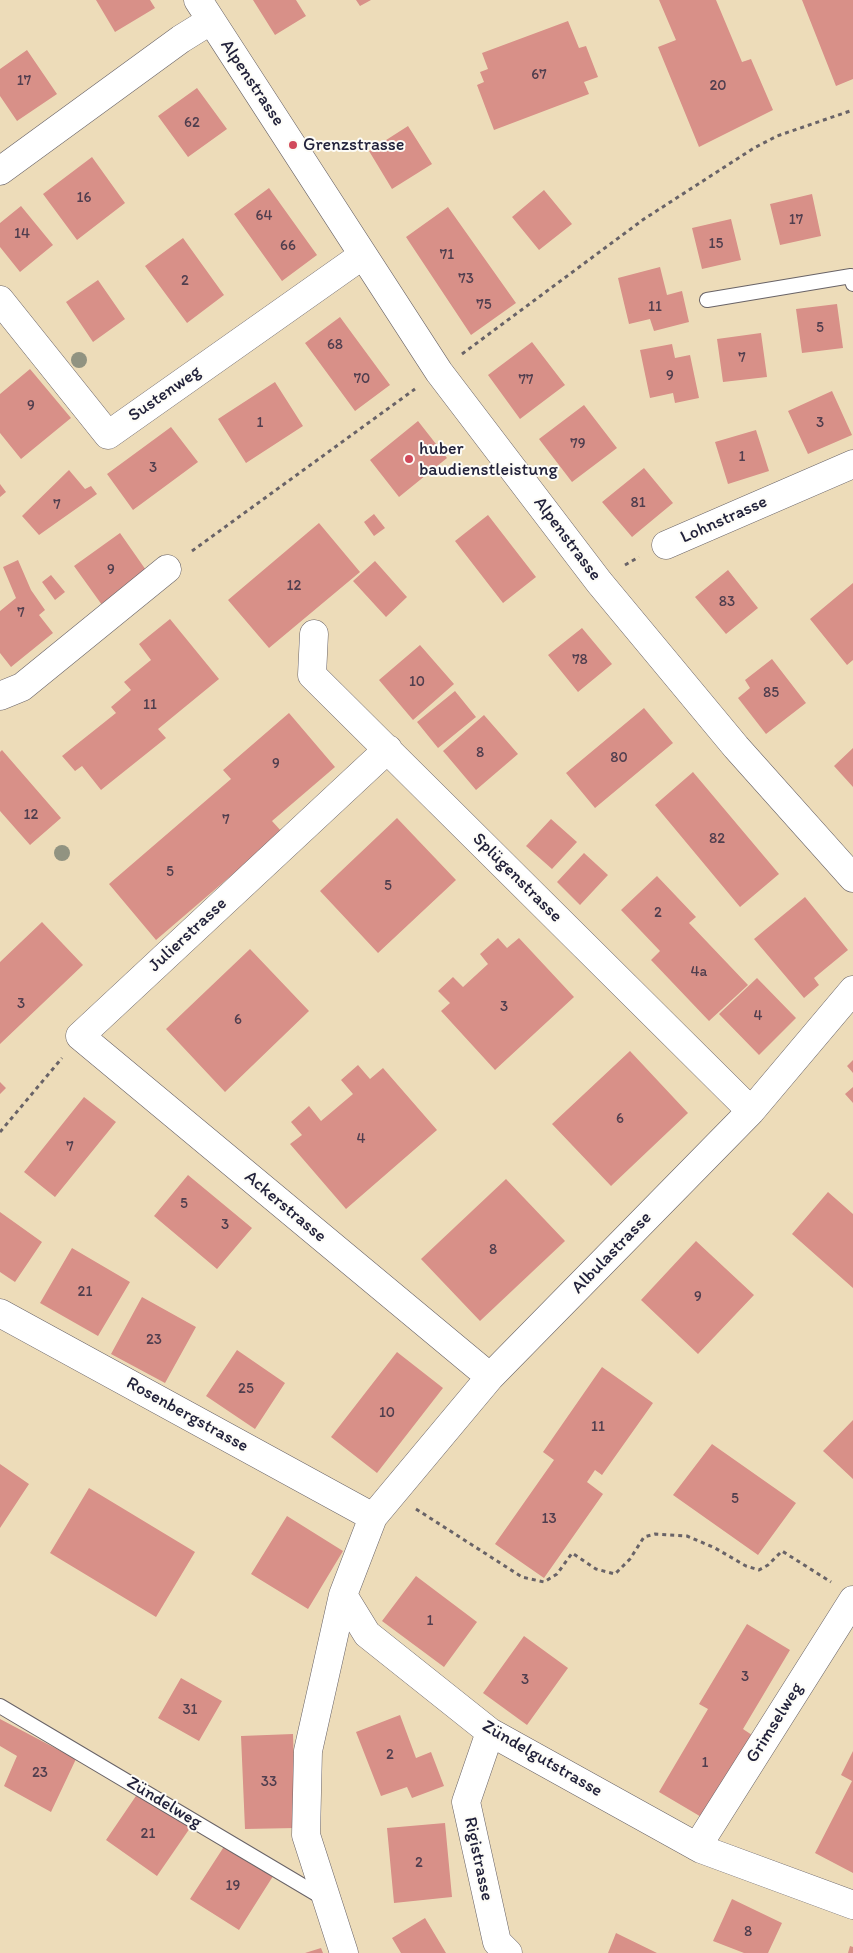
<!DOCTYPE html>
<meta charset="utf-8">
<style>
body{margin:0}
canvas{display:block;background:#eddcb9}
</style>
<canvas width="853" height="1953"></canvas>
<script>
const ctx = document.querySelector('canvas').getContext('2d');
ctx.lineJoin = 'round';
function paint(path, color) { ctx.fillStyle = color; ctx.fill(path, 'evenodd'); }
const poly = rows => new Path2D(rows.map(r => 'M' + r).join(''));
function strokePath(path, color, width, dash) { ctx.strokeStyle = color; ctx.lineWidth = width; ctx.lineCap = dash ? 'butt' : 'round'; ctx.setLineDash(dash || []); ctx.stroke(path); }
function label(font, color, halo, rows, align = 'center') {
  ctx.font = font + ' Itim,sans-serif'; ctx.lineWidth = 4; ctx.setLineDash([]); ctx.textBaseline = 'middle'; ctx.strokeStyle = halo; ctx.fillStyle = color; for (const [text, x, y, turn = 0] of rows) {
    ctx.save(); ctx.translate(x, y); ctx.rotate((+turn || 0) * Math.PI / 180); ctx.textAlign = isNaN(turn) ? turn : align; if (halo) ctx.strokeText(text, 0, 0); ctx.fillText(text, 0, 0); ctx.restore();
  }
}
const building = poly([
 [96,0,150,0,155,8,115,32],
 [253,0,296,0,306,16,275,35],
 [356,0,371,0,360,6],
 [659,0,716,0,742,62,751,59,773,110,699,147,658,47,676,40],
 [802,0,853,0,853,79,836,86],
 [568,21,579,48,586,46,598,77,584,82,589,94,494,130,477,85,484,82,480,72,488,69,482,53],
 [27,50,57,94,17,121,0,96,0,69],
 [197,88,227,129,188,157,158,116],
 [408,126,432,164,392,189,369,151],
 [92,157,125,203,77,240,43,194],
 [269,188,317,255,282,281,234,214],
 [544,190,572,224,539,250,512,217],
 [812,194,821,236,780,245,770,204],
 [21,206,53,245,20,272,0,247,0,223],
 [448,207,516,303,471,335,406,237],
 [731,219,741,260,702,269,692,228],
 [183,238,224,295,187,323,145,266],
 [660,267,667,295,682,291,689,322,654,331,650,319,629,324,618,278],
 [98,280,125,319,93,342,66,302],
 [837,304,843,348,802,353,796,309],
 [340,317,390,385,355,411,305,343],
 [761,333,767,377,723,382,717,339],
 [532,342,565,385,520,419,488,375],
 [672,344,675,358,690,355,699,398,675,403,673,393,650,398,640,350],
 [30,369,71,418,21,459,0,433,0,394],
 [275,382,303,426,246,463,218,419],
 [832,391,852,435,808,454,788,411],
 [584,405,617,448,572,482,539,439],
 [418,421,447,458,399,497,370,460],
 [171,427,198,462,133,510,107,474],
 [756,430,769,471,728,484,715,442],
 [644,468,673,503,632,537,602,502],
 [69,470,85,489,91,486,97,494,39,535,22,516],
 [0,484,6,492,0,497],
 [374,514,385,528,374,536,364,522],
 [488,515,536,577,503,603,455,541],
 [319,523,360,572,269,648,228,600],
 [120,533,148,573,102,605,74,566],
 [18,560,31,590,45,610,39,615,53,633,11,667,0,653,0,611,16,598,3,567],
 [375,561,407,597,386,617,353,581],
 [728,570,758,608,726,634,695,597],
 [51,575,65,592,55,600,42,582],
 [853,583,853,660,847,665,810,619],
 [170,619,219,679,158,729,166,738,101,790,82,766,75,771,62,756,116,713,111,707,131,690,124,682,151,660,139,644],
 [582,628,612,664,578,692,548,655],
 [420,645,454,684,413,720,379,680],
 [772,659,806,703,766,734,738,698,750,688,745,680],
 [455,691,476,717,438,748,417,722],
 [644,708,673,743,595,808,566,773],
 [289,713,335,767,272,821,282,832,156,940,109,884,231,779,223,770],
 [484,715,518,754,476,790,443,751],
 [853,748,853,787,834,766],
 [2,750,61,818,30,845,0,811,0,752],
 [693,772,779,874,740,907,655,805],
 [397,818,456,880,378,953,320,891],
 [551,819,577,842,552,869,526,846],
 [584,853,608,875,580,905,557,882],
 [657,876,696,917,689,923,748,985,709,1021,651,960,660,951,621,910],
 [805,897,848,950,814,978,819,985,804,998,754,939],
 [42,922,83,965,0,1044,0,962],
 [498,938,507,948,519,938,574,997,495,1070,441,1011,450,1003,438,991,453,977,463,987,488,964,480,954],
 [250,949,309,1011,225,1092,166,1029],
 [757,978,796,1018,759,1055,719,1014],
 [630,1051,688,1113,611,1186,552,1124],
 [853,1060,853,1073,847,1066],
 [358,1065,370,1079,383,1068,437,1130,346,1209,290,1144,302,1135,291,1122,309,1106,321,1121,353,1094,341,1080],
 [0,1082,6,1088,0,1094],
 [853,1087,853,1103,845,1094],
 [84,1097,116,1122,55,1197,24,1172],
 [188,1175,252,1228,217,1269,154,1216],
 [506,1179,565,1241,480,1321,421,1259],
 [828,1192,853,1214,853,1288,792,1234],
 [0,1212,42,1242,15,1282,0,1272],
 [696,1241,754,1295,698,1354,641,1300],
 [72,1248,130,1282,98,1336,40,1303],
 [142,1297,196,1327,165,1383,111,1354],
 [237,1350,285,1383,255,1429,206,1396],
 [397,1352,443,1388,377,1473,331,1437],
 [602,1367,653,1403,602,1475,595,1470,587,1482,603,1494,544,1578,495,1544,554,1460,543,1452],
 [853,1420,853,1479,823,1451],
 [712,1444,796,1503,758,1555,673,1495],
 [0,1464,29,1484,0,1528],
 [89,1488,195,1552,156,1617,50,1553],
 [287,1516,343,1551,308,1609,251,1574],
 [416,1576,477,1622,444,1667,382,1621],
 [747,1624,790,1650,743,1729,752,1735,703,1818,659,1792,708,1709,699,1704],
 [524,1636,568,1668,527,1725,483,1693],
 [181,1678,222,1701,199,1741,158,1718],
 [400,1715,416,1758,431,1752,444,1786,412,1798,407,1787,381,1796,356,1732],
 [0,1719,76,1759,51,1812,4,1786,17,1756,0,1746],
 [293,1734,296,1828,245,1829,241,1736],
 [853,1751,853,1873,815,1853,852,1781,841,1775],
 [138,1793,190,1828,157,1876,106,1840],
 [445,1823,452,1897,394,1903,387,1828],
 [227,1842,275,1873,239,1930,190,1899],
 [732,1899,782,1923,768,1953,744,1953,713,1941],
 [425,1918,446,1953,401,1953,392,1938],
 [616,1933,657,1953,608,1953],
 [850,1946,853,1947,853,1953,848,1953],
 [321,1948,323,1953,305,1953]
]);
const path = poly([
 [462,354,644,219,754,148,777,136,853,110],
 [192,551,415,389],
 [625,565,639,557],
 [0,1132,62,1058],
 [416,1509,522,1577,544,1582,557,1574,572,1553,596,1569,615,1574,630,1559,644,1537,655,1534,687,1536,715,1548,746,1566,759,1570,768,1565,782,1551,831,1582]
]);
const service = poly([
 [707,300,851,276,853,284],
 [0,1706,325,1899]
]);
const minor = poly([
 [198,0,439,372,599,582,736,747,853,878],
 [0,171,181,39,210,21],
 [0,300,108,435,363,255],
 [666,545,853,464],
 [314,634,312,675,751,1111],
 [0,696,22,687,167,569],
 [388,749,80,1036,490,1377],
 [853,990,751,1111,490,1377,373,1517,343,1595,367,1634,490,1732,701,1849,853,1905],
 [0,1313,373,1517],
 [343,1595,308,1751,306,1835,344,1953],
 [490,1732,466,1802,497,1942,508,1953],
 [697,1847,853,1600]
]);
const trees = [
 [79,360],
 [62,853]
];
const markers = [
 [293,145,5,"#d1495b"],
 [409,459,5,"#d1495b"]
];
const numberNames = [
 ["67",539,75],
 ["17",24,81],
 ["20",718,86],
 ["62",192,123],
 ["16",84,198],
 ["64",264,216],
 ["17",796,220],
 ["14",22,234],
 ["15",716,244],
 ["66",288,246],
 ["71",447,255],
 ["73",466,279],
 ["2",185,281],
 ["75",484,305],
 ["11",655,307],
 ["5",820,328],
 ["68",335,345],
 ["7",742,358],
 ["9",670,376],
 ["70",362,379],
 ["77",526,380],
 ["9",31,406],
 ["1",260,423],
 ["3",820,423],
 ["79",578,444],
 ["1",742,457],
 ["3",153,468],
 ["81",638,503],
 ["7",57,505],
 ["9",111,570],
 ["12",294,586],
 ["83",727,602],
 ["7",21,613],
 ["78",580,660],
 ["10",417,682],
 ["85",771,693],
 ["11",150,705],
 ["8",480,753],
 ["80",619,758],
 ["9",276,764],
 ["12",31,815],
 ["7",226,820],
 ["82",717,839],
 ["5",170,872],
 ["5",388,886],
 ["2",658,913],
 ["4a",699,972],
 ["3",21,1004],
 ["3",504,1007],
 ["4",758,1016],
 ["6",238,1020],
 ["6",620,1119],
 ["4",361,1139],
 ["7",70,1147],
 ["5",184,1204],
 ["3",225,1225],
 ["8",493,1250],
 ["21",85,1292],
 ["9",698,1297],
 ["23",154,1340],
 ["25",246,1389],
 ["10",387,1413],
 ["11",598,1427],
 ["5",735,1499],
 ["13",549,1519],
 ["1",430,1621],
 ["3",745,1677],
 ["3",525,1680],
 ["31",190,1710],
 ["2",390,1755],
 ["1",705,1763],
 ["23",40,1773],
 ["33",269,1782],
 ["21",148,1834],
 ["2",419,1863],
 ["19",233,1886],
 ["8",748,1932]
];
const streetNames = [
 ["Alpenstrasse",252,83,56],
 ["Sustenweg",165,394,-35],
 ["Lohnstrasse",724,520,-24],
 ["Alpenstrasse",567,539,53],
 ["Splügenstrasse",517,878,45],
 ["Julierstrasse",188,935,-43],
 ["Ackerstrasse",285,1207,40],
 ["Albulastrasse",612,1253,-46],
 ["Rosenbergstrasse",187,1415,29],
 ["Grimselweg",775,1723,-58],
 ["Zündelgutstrasse",542,1759,30],
 ["Zündelweg",164,1803,31],
 ["Rigistrasse",478,1859,78]
];
const poiNames = [
 ["Grenzstrasse",303,145],
 ["huber",419,449],
 ["baudienstleistung",419,470]
];
paint(building, '#d89088');
strokePath(service, '#696367', 16);
strokePath(minor, '#696367', 29);
strokePath(path, '#696367', 3, [4, 4]);
strokePath(service, '#fff', 14);
strokePath(minor, '#fff', 28);
ctx.fillStyle = '#919381';
for (const [x, y] of trees) { ctx.beginPath(); ctx.arc(x, y, 8, 0, 2 * Math.PI); ctx.fill(); }
for (const [x, y, r, color] of markers) { const dot = new Path2D(); dot.arc(x, y, r, 0, 2 * Math.PI); ctx.fillStyle = color; ctx.fill(dot); strokePath(dot, '#fdfcf7', 2); }
label('15px', '#503e4e', null, numberNames);
label('18px', '#22223b', '#fdfcf7', streetNames);
label('18px', '#22223b', '#fdfcf7', poiNames, 'left');
</script>
